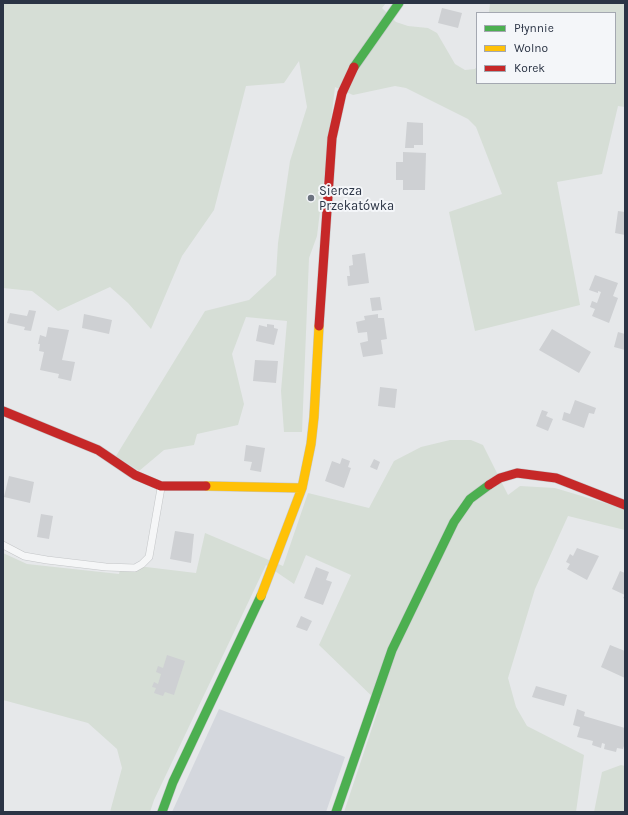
<!DOCTYPE html>
<meta charset="utf-8">
<style>
body{margin:0}
#map{position:relative;width:628px;height:815px;overflow:hidden;background:#e6e8ea;font-family:Karla,sans-serif}
canvas{display:block}
.frame{position:absolute;inset:0;border:4px solid #2b3445;pointer-events:none}
.legend{position:absolute;left:476px;top:12px;width:140px;height:72px;box-sizing:border-box;background:#f4f6f9;border:1px solid #a4a8b1;margin:0;padding:5px 7px;list-style:none;font-size:12px;color:#2b3445}
.legend li{display:flex;align-items:center;gap:8px;height:20px}
.legend b{width:20px;border:1px solid #a4a8b1}
</style>
<div id="map">
<canvas width="628" height="815"></canvas>
<div class="frame"></div>
<ul class="legend">
<li><b style="height:5px;background:#4caf50"></b>Płynnie</li>
<li><b style="height:5px;background:#ffc107"></b>Wolno</li>
<li><b style="height:5px;background:#c62828"></b>Korek</li>
</ul>
</div>
<script>
const ctx = document.querySelector('canvas').getContext('2d');
ctx.lineJoin = 'round';
function paint(path, color) { ctx.fillStyle = color; ctx.fill(path, 'evenodd'); }
const poly = rows => new Path2D(rows.map(r => 'M' + r).join(''));
function strokePath(path, color, width, dash) { ctx.strokeStyle = color; ctx.lineWidth = width; ctx.lineCap = dash ? 'butt' : 'round'; ctx.setLineDash(dash || []); ctx.stroke(path); }
function label(font, color, halo, rows, align = 'center') {
  ctx.font = font + ' Karla,sans-serif'; ctx.lineWidth = 4; ctx.setLineDash([]); ctx.textBaseline = 'middle'; ctx.strokeStyle = halo; ctx.fillStyle = color; for (const [text, x, y, turn = 0] of rows) {
    ctx.save(); ctx.translate(x, y); ctx.rotate((+turn || 0) * Math.PI / 180); ctx.textAlign = isNaN(turn) ? turn : align; if (halo) ctx.strokeText(text, 0, 0); ctx.fillText(text, 0, 0); ctx.restore();
  }
}
const built = poly([
 [219,709,345,757,326,812,172,812]
]);
const green = poly([
 [3,3,386,3,382,8,396,22,408,26,428,28,437,33,455,64,465,70,475,69,477,66,477,83,615,83,615,13,489,13,490,3,625,3,625,107,618,106,602,174,557,182,580,305,475,331,449,212,502,194,476,127,468,119,406,88,395,86,353,95,335,87,317,236,309,258,302,432,284,432,281,391,287,321,246,317,232,354,244,404,238,425,197,434,194,445,164,450,139,471,116,456,205,311,249,300,276,275,278,243,290,161,307,107,299,61,284,83,246,86,214,210,182,256,151,329,128,303,110,287,58,311,32,291,3,288],
 [450,440,471,440,483,445,508,495,520,486,555,488,625,509,625,530,568,516,535,589,508,678,516,707,527,726,584,755,576,812,344,812,380,704,319,645,351,575,306,555,294,584,266,565,154,800,150,812,110,812,122,768,117,749,88,723,3,700,3,553,27,564,119,574,121,564,196,573,205,533,283,566,308,493,369,508,394,461,421,447],
 [621,765,625,766,625,812,594,812,602,772]
]);
const building = poly([
 [442,8,462,13,458,28,438,23],
 [407,122,423,123,423,145,414,145,414,148,405,148],
 [403,152,426,153,425,190,403,190,403,180,396,180,396,162,403,162],
 [618,211,625,212,625,235,615,233],
 [365,253,369,283,348,286,347,276,350,276,349,266,353,265,352,255],
 [595,275,618,283,613,296,618,298,609,323,592,316,595,309,590,307,592,301,597,303,601,292,598,291,598,293,589,290],
 [380,297,382,310,372,311,370,298],
 [29,310,36,311,31,331,24,330,25,327,7,323,10,313,27,316],
 [84,314,112,320,109,334,82,328],
 [378,314,378,318,384,318,387,339,381,340,383,354,363,357,360,343,368,341,367,332,358,333,356,322,365,320,364,316],
 [267,324,274,325,274,328,278,329,274,345,256,341,259,325,267,327],
 [48,327,69,330,62,360,75,362,71,381,58,378,59,374,40,370,44,352,39,351,40,344,38,344,40,335,46,337],
 [552,329,591,352,579,373,539,350],
 [618,332,625,334,625,350,614,347],
 [255,360,278,361,276,383,253,381],
 [380,387,397,389,395,408,378,406],
 [575,400,596,408,594,414,589,413,584,428,562,420,564,412,570,414],
 [542,410,548,412,546,416,553,419,548,431,536,426],
 [246,445,265,448,261,472,250,470,252,462,244,461],
 [342,458,350,461,348,467,351,468,344,488,325,481,332,461,340,464],
 [374,459,380,462,377,470,370,467],
 [9,476,34,482,30,503,4,497],
 [41,514,53,516,49,539,37,537],
 [175,531,194,534,191,563,170,559],
 [577,548,599,556,587,580,567,569,570,564,566,562,570,554,573,556],
 [316,567,329,572,326,580,332,582,323,605,304,598],
 [620,571,625,573,625,599,623,598,625,595,612,589],
 [301,616,312,621,307,631,296,627],
 [610,645,625,651,625,678,601,667],
 [167,655,185,661,174,695,165,692,163,696,154,693,156,688,152,687,154,682,158,684,161,674,156,672,158,666,163,668],
 [536,686,567,695,564,706,532,697],
 [577,709,585,712,584,716,625,728,625,743,623,749,617,748,616,752,604,749,605,744,602,743,601,748,592,745,593,741,577,737,580,727,573,725]
]);
const lane = poly([
 [3,545,24,556,47,560,106,567,135,568,142,564,149,557,161,488]
]);
const fast = poly([
 [354,67,399,3],
 [162,812,173,782,261,596],
 [336,812,392,650,454,522,470,499,489,485]
]);
const slow = poly([
 [206,486,302,488],
 [261,596,302,488,311,444,314,417,319,326]
]);
const jam = poly([
 [319,326,332,138,342,93,354,67],
 [3,411,98,450,135,475,161,486,206,486],
 [489,485,500,478,517,473,556,478,625,505]
]);
const markers = [
 [311,198,4,"#6c737f"]
];
const poiNames = [
 ["Siercza",319,191],
 ["Przekatówka",319,206]
];
paint(built, '#d4d7dd');
paint(green, '#d6ded6');
paint(building, '#ced0d3');
strokePath(lane, '#c4c6c8', 8);
strokePath(fast, '#c4c6c8', 10);
strokePath(slow, '#c4c6c8', 10);
strokePath(jam, '#c4c6c8', 10);
strokePath(lane, '#f5f6f7', 7);
strokePath(fast, '#4caf50', 9);
strokePath(slow, '#ffc107', 9);
strokePath(jam, '#c62828', 9);
for (const [x, y, r, color] of markers) { const dot = new Path2D(); dot.arc(x, y, r, 0, 2 * Math.PI); ctx.fillStyle = color; ctx.fill(dot); strokePath(dot, '#f4f6f9', 1.5); }
label('13px', '#2b3445', '#f4f6f9', poiNames, 'left');
</script>
